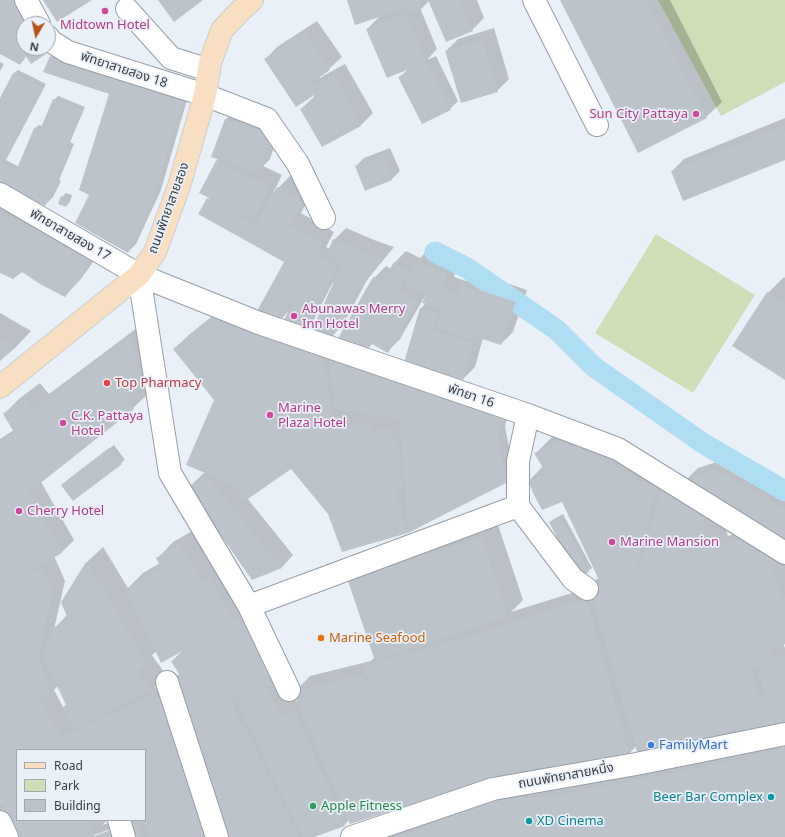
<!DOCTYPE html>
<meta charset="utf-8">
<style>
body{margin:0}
#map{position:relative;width:785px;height:837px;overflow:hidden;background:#e9f0f8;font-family:"Noto Sans",sans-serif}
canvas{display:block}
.legend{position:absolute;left:16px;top:749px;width:130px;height:72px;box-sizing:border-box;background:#e9f0f8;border:1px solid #a3a8ae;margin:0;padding:5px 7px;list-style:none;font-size:12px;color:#3a3d40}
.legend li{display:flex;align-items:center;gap:8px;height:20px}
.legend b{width:20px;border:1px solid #a3a8ae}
.north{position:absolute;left:16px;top:16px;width:40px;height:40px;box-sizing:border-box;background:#e9f0f8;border:1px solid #a3a8ae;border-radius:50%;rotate:189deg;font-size:11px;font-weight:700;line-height:16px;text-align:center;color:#3a3d40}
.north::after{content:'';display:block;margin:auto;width:14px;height:18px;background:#b6541b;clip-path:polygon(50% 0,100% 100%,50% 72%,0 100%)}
</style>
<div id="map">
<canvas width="785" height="837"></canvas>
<ul class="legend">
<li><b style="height:5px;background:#f9dfc1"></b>Road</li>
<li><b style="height:11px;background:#cedfb8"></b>Park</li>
<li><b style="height:11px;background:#bcc3cb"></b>Building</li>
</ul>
<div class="north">N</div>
</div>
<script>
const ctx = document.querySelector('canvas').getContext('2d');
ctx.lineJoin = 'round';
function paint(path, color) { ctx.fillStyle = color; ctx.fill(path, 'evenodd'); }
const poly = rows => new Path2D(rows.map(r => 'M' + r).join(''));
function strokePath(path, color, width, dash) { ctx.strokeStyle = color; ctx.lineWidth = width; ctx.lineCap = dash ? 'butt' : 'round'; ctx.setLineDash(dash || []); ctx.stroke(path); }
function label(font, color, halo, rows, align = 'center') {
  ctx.font = font + ' "Noto Sans","Noto Sans Thai",sans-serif'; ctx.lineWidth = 3.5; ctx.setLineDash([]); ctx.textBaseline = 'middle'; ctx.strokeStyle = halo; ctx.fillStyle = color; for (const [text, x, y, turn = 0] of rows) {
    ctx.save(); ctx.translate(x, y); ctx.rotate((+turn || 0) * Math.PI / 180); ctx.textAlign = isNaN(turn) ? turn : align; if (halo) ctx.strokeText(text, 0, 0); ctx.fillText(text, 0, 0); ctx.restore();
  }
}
const green = poly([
 [658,0,785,0,785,82,721,116],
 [656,234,755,295,693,393,595,333]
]);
const shadow = poly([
 [0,0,19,0,24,24,24,48,48,48,49,49,46,53,31,62,26,55,24,60,20,64,0,53],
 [348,0,477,0,484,18,472,30,430,0,423,7,420,8,437,49,427,60,436,56,458,101,450,109,400,77,409,68,367,29,381,15],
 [561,0,670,0,722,102,706,117],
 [317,21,342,57,329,69,319,76,321,78,323,76,345,64,373,113,361,125,322,146,301,109,315,96,314,94,312,95,265,60,277,47],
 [494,28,509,79,497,91,446,51,458,39],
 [55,53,189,93,161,190,136,244,128,252,90,194,112,91,51,57],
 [0,62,4,64,0,71],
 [18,70,46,84,6,160,19,167,35,128,39,125,42,126,54,100,58,96,85,107,70,142,74,144,59,180,61,181,53,197,45,205,0,181,0,100,14,73],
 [238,107,282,123,270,159,263,166,282,175,273,193,274,194,278,188,290,176,314,189,301,213,334,232,326,247,330,249,334,240,346,228,374,240,394,247,367,280,343,325,331,337,335,283,333,282,311,325,305,331,510,411,505,426,514,474,505,483,407,532,329,513,292,467,247,498,293,555,282,567,252,579,201,476,205,472,215,400,174,349,190,334,230,302,265,315,286,262,208,198,209,197,201,193,216,161,219,158,226,119],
 [289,311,284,323,279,321],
 [785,118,785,159,672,171,684,159],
 [390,148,400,171,392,179,356,166,364,158],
 [0,189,102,250,80,280,65,296,22,270,0,272],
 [66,193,72,195,70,202,66,206,62,197],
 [406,251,420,258,427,251,459,261,454,277,466,281,474,272,527,290,513,332,501,344,483,338,475,367,463,379,405,362,421,308,426,303,426,296,425,296,400,339,387,352,373,343,363,354,374,278,386,266,391,269,394,263],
 [784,277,785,278,785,379,768,293],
 [0,313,31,331,16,347,0,360],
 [145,322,159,364,141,382,149,393,133,408,41,482,74,540,62,552,54,556,65,581,54,629,67,615,62,602,87,562,103,547,128,588,143,573,160,563,158,558,173,542,196,529,256,603,290,666,282,673,297,702,299,701,295,692,310,676,371,661,375,657,349,582,365,566,497,522,523,600,511,612,591,587,590,586,599,577,563,501,529,481,543,466,535,454,551,438,582,423,685,481,698,468,729,458,785,491,785,539,715,497,728,536,746,530,785,558,785,643,783,644,785,648,785,723,636,746,629,754,504,776,349,820,344,825,311,837,0,837,0,803,2,802,0,798,0,439,14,430,4,414,20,398,40,383,49,394],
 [184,649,172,661,180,674,172,682,171,680,154,688,166,675,152,655,157,651],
 [58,686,67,704,63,707,54,690],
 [17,750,145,750,145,820,119,820,102,825,108,820,17,820],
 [122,825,122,827,94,837,94,835],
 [114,445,125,460,121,463,66,481],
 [563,514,592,568,588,571,550,522,554,519],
 [785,737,785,837,378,837,476,797]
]);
const canal = poly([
 [435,252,467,268,557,330,594,367,704,444,785,491]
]);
const building = poly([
 [0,0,13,0,28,24,24,24,24,48,43,48,46,54,31,64,25,55,20,65,0,54],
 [43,0,92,0,57,22],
 [158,0,203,0,174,22],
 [347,0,421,0,423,8,409,13,407,8,355,25],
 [428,0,460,0,473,31,446,42],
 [560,0,646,0,707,118,638,153],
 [405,13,426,62,387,78,366,29],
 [304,32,330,70,306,86,313,96,296,107,264,59],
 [482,40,498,92,461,103,445,51],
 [50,56,114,79,182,102,153,199,128,253,75,223,89,195,79,190,109,94,43,72],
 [427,63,451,110,422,124,398,77],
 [13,73,43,88,3,164,16,171,34,128,40,130,53,99,82,111,67,146,71,148,54,189,45,206,0,182,0,98],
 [333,75,361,126,322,147,300,109,316,100,309,88],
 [225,119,271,135,258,173,211,157],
 [782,126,785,132,785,160,683,201,671,171],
 [382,155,392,180,365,191,355,166],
 [216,161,270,187,254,220,199,193],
 [277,187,303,202,290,225,323,244,317,255,338,266,303,334,282,324,314,261,279,323,257,311,284,262,198,214,207,198,255,225],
 [61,196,69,199,66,207,58,204],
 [0,213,88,259,87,267,65,297,40,284,22,272,13,279,0,273],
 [333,239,362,252,383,260,355,294,332,338,312,330,342,264,326,256],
 [394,262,410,272,399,291,417,302,388,353,370,343,363,355,337,340,373,277,382,282],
 [414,262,447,273,442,289,458,294,461,284,516,302,501,345,473,336,472,339,436,328,442,309,422,303,426,294,406,287],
 [767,292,785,303,785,380,732,346],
 [420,308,439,313,433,331,474,343,463,380,404,362],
 [213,317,323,359,332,410,332,420,346,427,365,422,374,433,387,427,398,443,402,490,395,492,408,533,400,419,335,409,329,361,503,419,497,434,506,483,408,533,342,552,328,514,291,469,245,501,234,485,186,465,214,400,173,349],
 [129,337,144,381,126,399,134,409,28,493,62,553,25,573,0,584,0,442,14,432,3,414,24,398,33,409],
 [0,338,16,347,0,361],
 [565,438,656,489,635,573,639,572,660,491,699,513,711,548,733,542,742,537,782,560,771,565,783,599,785,598,785,644,769,651,772,660,785,655,785,724,638,755,589,585,600,582,562,502,542,510,534,495,528,480,547,474,534,453],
 [757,666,766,697,758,698,751,668],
 [109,448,122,464,73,501,61,485],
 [717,470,785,510,785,540,684,480],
 [204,473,282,568,252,580,188,488],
 [559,517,589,572,578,578,549,522],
 [481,537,508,617,375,661,348,581],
 [179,544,204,583,209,578,235,621,240,618,275,682,232,700,240,724,243,723,299,837,223,837,172,681,179,674,171,661,227,626,161,663,126,589,161,567,156,558],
 [86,562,112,603,146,663,137,672,151,691,74,728,62,708,66,705,43,656,53,628,68,619,61,602],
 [42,569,53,594,45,624,39,657,50,695,39,698,61,737,154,695,169,708,209,837,149,837,143,820,145,820,145,750,17,750,17,820,89,820,94,836,117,828,120,837,16,837,0,801,0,708,26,701,0,707,0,585],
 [586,599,629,754,504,777,428,799,350,824,293,692,358,675,370,681,363,667,466,637],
 [266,687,281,717,294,711,345,826,314,837,303,837,237,701],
 [785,748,785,837,401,837,461,812,496,800,515,796,544,799,587,789,671,774,749,757],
 [122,820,136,820,142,837,128,837]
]);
const minor = poly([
 [26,0,39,24],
 [534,0,597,125],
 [127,9,171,58,209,70],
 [48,37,52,42,68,52,205,95,267,119,298,164,324,218],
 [0,194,139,275,259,323,528,415,618,449,785,553],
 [139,275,170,473,249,606,289,690],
 [518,506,573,579,587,589],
 [249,606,518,506,518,461,528,415],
 [167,682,217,837],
 [119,820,124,837],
 [0,822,7,837],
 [352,837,493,789,636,764,785,734]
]);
const major = poly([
 [0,387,139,275,155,252,179,186,205,95,210,63,222,30,239,12,252,0]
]);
const markers = [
 [105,11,4,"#d1479c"],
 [696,114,4,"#d1479c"],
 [294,316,4,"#d1479c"],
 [107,383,4,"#e0444e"],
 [270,415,4,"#d1479c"],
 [63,423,4,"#d1479c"],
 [19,511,4,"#d1479c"],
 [612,542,4,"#d1479c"],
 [321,638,4,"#e8710a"],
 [651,745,4,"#3f7fe0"],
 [771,797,4,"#0f9aa8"],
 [313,806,4,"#2e9e5b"],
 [529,821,4,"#0f9aa8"]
];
const hotelNames = [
 ["Midtown Hotel",105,25,"center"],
 ["Sun City Pattaya",688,114,"right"],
 ["Abunawas Merry",302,309],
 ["Inn Hotel",302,324],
 ["Marine",278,408],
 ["Plaza Hotel",278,423],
 ["C.K. Pattaya",71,416],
 ["Hotel",71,431],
 ["Cherry Hotel",27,511],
 ["Marine Mansion",620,542]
];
const streetNames = [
 ["พัทยาสายสอง 18",124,70,18],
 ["ถนนพัทยาสายสอง",169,208,-70],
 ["พัทยาสายสอง 17",70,235,30],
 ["พัทยา 16",471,396,19],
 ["ถนนพัทยาสายหนึ่ง",566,776,-10]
];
const healthNames = [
 ["Top Pharmacy",115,383]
];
const foodNames = [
 ["Marine Seafood",329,638]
];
const shopNames = [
 ["FamilyMart",659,745]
];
const cultureNames = [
 ["Beer Bar Complex",763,797],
 ["XD Cinema",537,821,"left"]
];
const leisureNames = [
 ["Apple Fitness",321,806]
];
paint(green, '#cedfb8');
paint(shadow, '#0003');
strokePath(canal, '#afddf4', 21);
paint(building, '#bcc3cb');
strokePath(minor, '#979ea5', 24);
strokePath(major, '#cccdcd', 24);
strokePath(minor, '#fff', 22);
strokePath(major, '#f9dfc1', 22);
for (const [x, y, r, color] of markers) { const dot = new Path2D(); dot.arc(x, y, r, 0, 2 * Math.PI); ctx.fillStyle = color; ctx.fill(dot); strokePath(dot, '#e9f0f8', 1.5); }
label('13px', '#b23c85', '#e9f0f8', hotelNames, 'left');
label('13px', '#3a3d40', '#e9f0f8', streetNames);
label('13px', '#be3a42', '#e9f0f8', healthNames, 'left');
label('13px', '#c56008', '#e9f0f8', foodNames, 'left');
label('13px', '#366cbe', '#e9f0f8', shopNames, 'left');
label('13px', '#0d838f', '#e9f0f8', cultureNames, 'right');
label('13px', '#27864d', '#e9f0f8', leisureNames, 'left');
</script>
